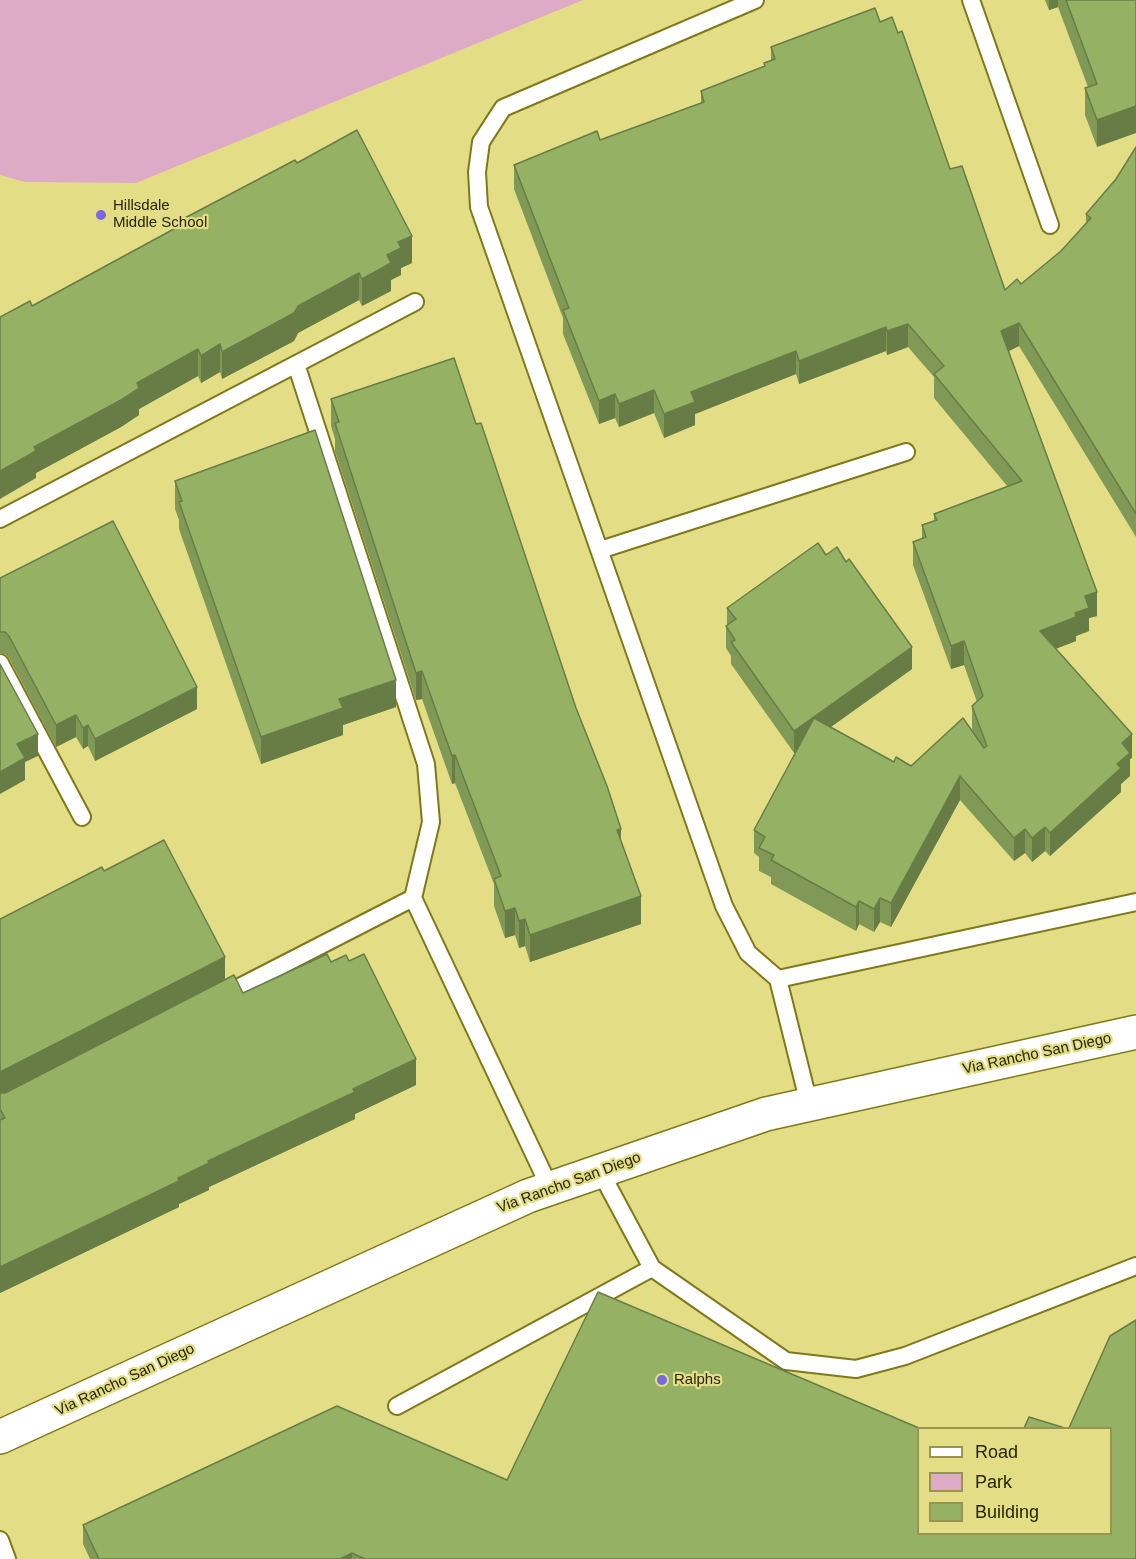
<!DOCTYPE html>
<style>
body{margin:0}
#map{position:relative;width:1136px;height:1559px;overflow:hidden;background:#e3de86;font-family:Helvetica,sans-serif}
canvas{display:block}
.legend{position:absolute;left:917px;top:1427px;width:195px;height:108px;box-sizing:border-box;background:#e3de86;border:2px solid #989450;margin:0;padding:8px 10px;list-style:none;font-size:18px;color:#272500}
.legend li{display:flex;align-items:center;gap:12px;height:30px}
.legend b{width:30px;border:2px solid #989450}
</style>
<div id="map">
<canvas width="1136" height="1559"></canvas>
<ul class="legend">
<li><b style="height:8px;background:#fff"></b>Road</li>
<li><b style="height:16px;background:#deabc6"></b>Park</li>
<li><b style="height:16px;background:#95b264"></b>Building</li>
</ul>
</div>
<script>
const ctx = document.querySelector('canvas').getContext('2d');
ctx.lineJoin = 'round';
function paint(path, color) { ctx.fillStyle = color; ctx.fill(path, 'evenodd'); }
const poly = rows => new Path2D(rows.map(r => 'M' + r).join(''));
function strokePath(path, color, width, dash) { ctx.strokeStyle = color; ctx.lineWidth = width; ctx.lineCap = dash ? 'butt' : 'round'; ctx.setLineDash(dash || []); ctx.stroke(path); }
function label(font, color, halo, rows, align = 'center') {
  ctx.font = font + ' Helvetica,sans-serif'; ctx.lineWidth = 4.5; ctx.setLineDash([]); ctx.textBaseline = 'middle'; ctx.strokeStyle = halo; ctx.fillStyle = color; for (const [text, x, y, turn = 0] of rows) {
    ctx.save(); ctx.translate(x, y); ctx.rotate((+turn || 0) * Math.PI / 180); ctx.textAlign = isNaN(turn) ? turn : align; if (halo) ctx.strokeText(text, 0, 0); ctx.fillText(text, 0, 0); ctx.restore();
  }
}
const green = poly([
 [0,0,583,0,136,183,25,182,0,175]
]);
const service = poly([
 [755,0,503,108,481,142,477,172,479,207,724,906,748,953,778,979],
 [971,0,1050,225],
 [296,364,426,764,431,822,413,898],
 [0,519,415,302],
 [600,550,906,452],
 [0,663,82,817],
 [222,996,413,898,550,1188],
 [809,1104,778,979,1136,902],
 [600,1171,652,1268,786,1361,856,1369,905,1356,1136,1266],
 [397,1406,652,1268],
 [0,1540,7,1559]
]);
const tertiary = poly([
 [0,1437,528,1196,766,1114,1136,1032]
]);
const wall = poly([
 [1045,0,1136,0,1097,147,1085,115,1085,88,1088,87,1058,7,1049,10],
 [880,22,950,169,1005,290,1021,284,1061,251,1086,223,1086,214,1116,179,1136,147,1136,537,1019,346,1009,351,1097,616,1089,618,1089,631,1076,636,1076,641,1055,649,1132,758,1130,759,1130,776,1121,784,1121,792,1050,856,1045,851,1032,862,1025,853,1014,861,960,800,891,927,880,922,874,932,859,924,856,931,771,884,771,877,759,871,759,857,754,853,754,830,796,752,794,753,731,664,731,656,726,648,726,626,727,625,727,608,826,555,912,669,831,727,894,762,911,766,974,734,972,729,972,706,977,702,964,665,951,669,913,565,913,542,922,538,922,525,934,521,934,514,1008,487,934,398,934,377,908,347,887,355,886,351,799,384,796,374,695,414,695,425,664,438,654,413,619,427,615,418,599,424,563,334,563,318,514,189,514,165,600,140,701,103,701,91,764,67,764,63,771,61,771,47],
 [297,163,412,263,401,268,401,275,391,280,391,291,362,306,359,300,298,333,294,341,222,379,220,372,201,383,198,376,139,409,139,415,121,427,36,473,36,478,32,306,181,225,181,220],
 [331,399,476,424,576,708,641,924,530,962,525,946,519,948,515,935,505,938,494,906,494,884,455,783,452,784,422,699,416,700,335,451,335,439,331,426],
 [175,481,396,707,343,725,343,735,261,764,179,529,179,520,175,509],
 [0,578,197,709,95,761,88,746,83,749,76,737,56,747,9,658,5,654,0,654],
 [104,871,225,980,243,993,331,962,349,961,416,1085,355,1114,355,1119,209,1187,209,1190,179,1204,179,1207,0,1293,0,919],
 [507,1480,1110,1533,1136,1559,90,1559,83,1544,83,1525]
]);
const shadedWall = poly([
 [1049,0,1058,0,1058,7,1049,10],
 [1136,106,1136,133,1097,147,1097,120],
 [412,236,412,263,401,268,401,275,391,280,391,291,362,306,362,279,387,255,398,242],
 [359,273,359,300,298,333,294,341,222,379,222,352,298,306],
 [1019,323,1019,346,1001,355,1001,331],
 [908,324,908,347,887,355,887,331],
 [886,327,886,351,799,384,799,361],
 [220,344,220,372,201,383,201,356],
 [198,349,198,376,139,409,139,415,121,427,36,473,36,478,0,499,0,471,34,447,137,383],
 [796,351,796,374,695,414,695,425,664,438,664,414,691,392],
 [654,390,654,413,619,427,619,404],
 [615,394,615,418,599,424,599,401],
 [1097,592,1097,616,1089,618,1089,631,1076,636,1076,641,1040,655,1040,631,1075,613,1085,596],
 [964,641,964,665,951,669,951,646],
 [912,647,912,669,794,753,794,731],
 [422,671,422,699,416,700,416,673],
 [396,680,396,707,343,725,343,735,261,764,261,737,339,699],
 [197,687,197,709,95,761,95,739],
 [76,715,76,737,56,747,56,725],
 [88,725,88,746,83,749,83,728],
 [38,734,38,756,25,762,25,780,0,794,0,772,17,744],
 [1132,734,1132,758,1130,759,1130,776,1121,784,1121,792,1050,856,1050,833,1117,764,1122,743],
 [455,755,455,783,452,784,452,756],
 [960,776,960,800,891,927,891,903],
 [1045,827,1045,851,1032,862,1032,838],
 [621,829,621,856,617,830],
 [1025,829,1025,853,1014,861,1014,838],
 [641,896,641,924,530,962,530,935],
 [880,898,880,922,874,932,874,909],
 [859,901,859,924,856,931,856,907],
 [515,908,515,935,505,938,505,911],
 [525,919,525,946,519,948,519,921],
 [225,957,225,983,0,1098,0,1072],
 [416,1059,416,1085,355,1114,355,1119,209,1187,209,1190,179,1204,179,1207,0,1293,0,1267,178,1178,208,1161],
 [352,1553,352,1559,340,1559]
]);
const building = poly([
 [1066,0,1136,0,1136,106,1097,120,1085,88,1097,84,1066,0],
 [875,8,880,22,892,17,898,33,902,31,950,169,962,166,1005,290,1017,279,1021,284,1061,251,1091,218,1086,214,1116,179,1136,147,1136,514,1019,323,1001,331,1097,592,1085,596,1089,608,1075,613,1076,617,1040,631,1132,734,1122,743,1130,753,1117,764,1121,768,1050,833,1045,827,1032,838,1025,829,1014,838,960,776,891,903,880,898,874,909,859,901,856,907,771,860,774,855,759,848,765,837,754,830,814,718,894,762,896,757,911,766,963,718,984,748,987,746,972,706,983,696,964,641,951,646,913,542,926,537,922,525,937,520,934,514,1022,481,934,374,944,366,908,324,887,331,886,327,799,361,796,351,691,392,695,402,664,414,654,390,619,404,615,394,599,401,563,310,569,308,514,165,597,131,600,140,704,102,701,91,765,66,764,63,775,59,771,47,875,8],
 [357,130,412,236,398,242,401,248,387,255,391,263,362,279,359,273,298,306,294,313,222,352,220,344,201,356,198,349,137,383,139,388,121,400,34,447,36,451,0,471,0,317,30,301,32,306,183,224,181,220,221,199,295,160,297,163,357,130],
 [454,358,476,424,481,423,576,708,607,786,621,829,617,830,641,896,530,935,525,919,519,921,515,908,505,911,494,879,501,876,455,755,452,756,422,671,416,673,335,423,339,422,331,399,454,358],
 [315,430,396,680,339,699,343,708,261,737,179,502,182,501,175,481,315,430],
 [113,521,197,687,95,739,88,725,83,728,76,715,56,725,9,636,5,632,0,632,0,578,113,521],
 [818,543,826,555,837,547,846,562,849,559,912,647,794,731,731,642,735,640,726,626,736,619,727,608,818,543],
 [0,664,38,734,17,744,25,758,0,772,0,664],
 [164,840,225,957,0,1072,0,919,102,867,104,871,164,840],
 [327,954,331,962,346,955,349,961,364,954,416,1059,353,1089,355,1092,208,1161,209,1163,178,1178,179,1181,0,1267,0,1120,5,1118,0,1109,0,1093,5,1093,234,975,243,993,327,954],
 [598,1292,919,1428,918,1533,1110,1533,1110,1428,1069,1428,1110,1336,1136,1320,1136,1559,365,1559,352,1553,340,1559,99,1559,83,1525,337,1406,507,1480,598,1292],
 [1029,1417,1065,1428,1024,1428,1029,1417]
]);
const markers = [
 [101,215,6,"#7868e3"],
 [662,1380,6,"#7868e3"]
];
const poiNames = [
 ["Hillsdale",113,206],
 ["Middle School",113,223],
 ["Ralphs",674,1380]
];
const streetNames = [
 ["Via Rancho San Diego",1037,1054,-12],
 ["Via Rancho San Diego",569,1183,-20],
 ["Via Rancho San Diego",125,1380,-25]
];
paint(green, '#deabc6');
strokePath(service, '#7f791b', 20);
strokePath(tertiary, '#7f791b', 36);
strokePath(service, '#fff', 16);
strokePath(tertiary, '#fff', 33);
paint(wall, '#809956');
paint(shadedWall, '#687d46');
paint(building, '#95b264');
strokePath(building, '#687d46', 1.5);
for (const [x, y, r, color] of markers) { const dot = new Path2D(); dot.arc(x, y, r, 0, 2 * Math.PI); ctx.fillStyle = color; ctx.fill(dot); strokePath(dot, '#e3de86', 2); }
label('15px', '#272500', '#e3de86', poiNames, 'left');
label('15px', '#272500', '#e3de86', streetNames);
</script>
